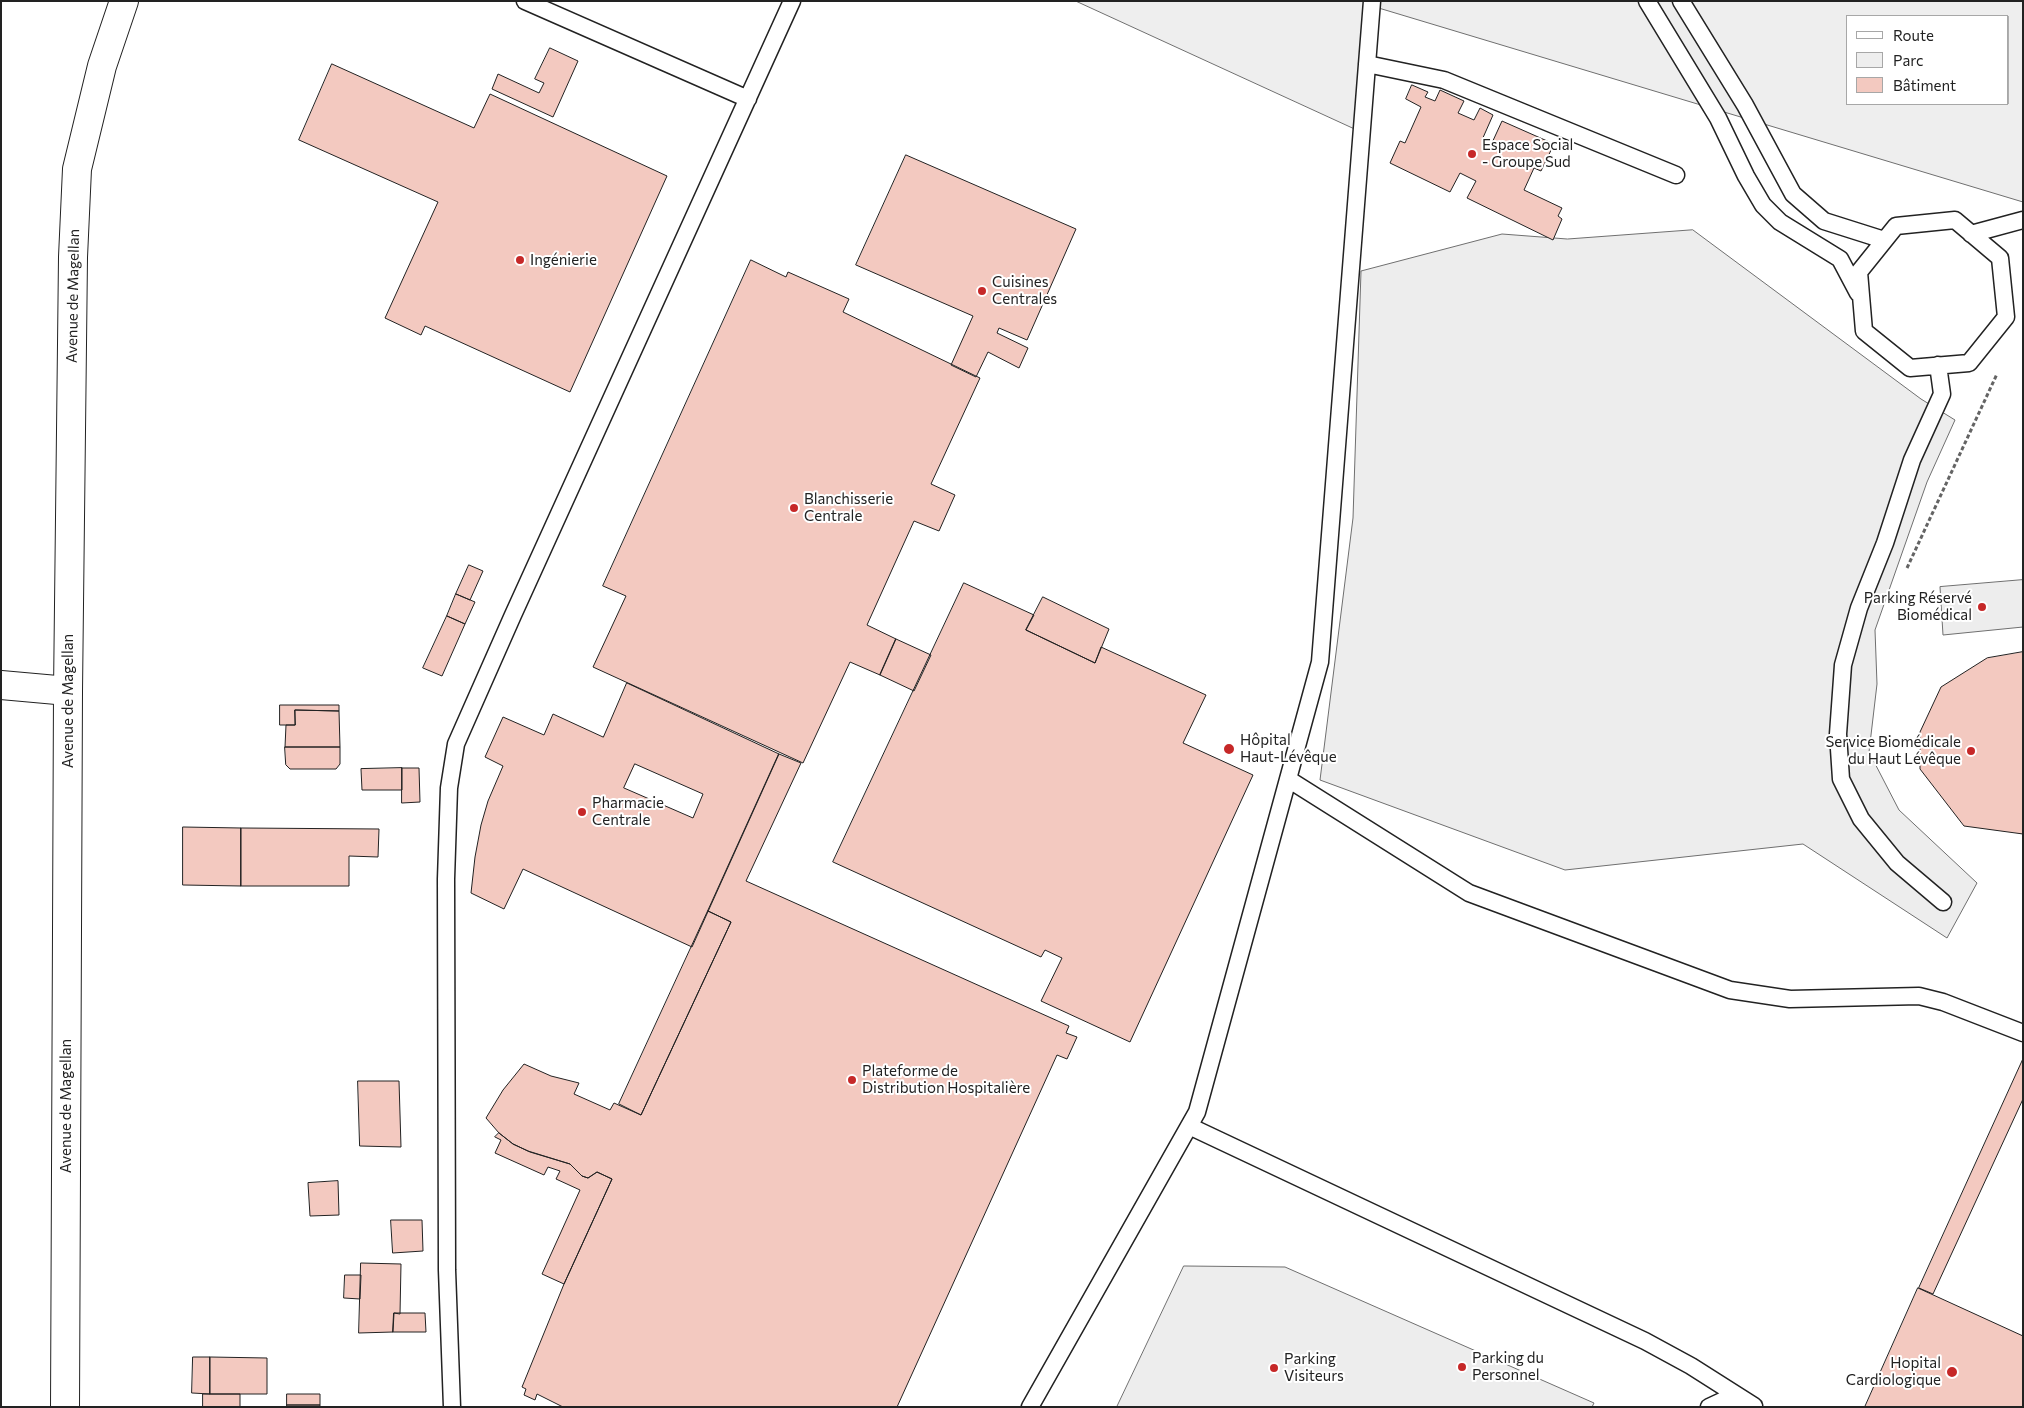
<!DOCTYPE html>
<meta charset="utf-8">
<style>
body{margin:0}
#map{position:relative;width:2024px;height:1408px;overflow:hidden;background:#fff;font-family:Commissioner,sans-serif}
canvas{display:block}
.frame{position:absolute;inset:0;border:2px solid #222;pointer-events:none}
.legend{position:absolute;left:1846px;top:15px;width:162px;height:90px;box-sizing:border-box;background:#fff;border:1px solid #a7a7a7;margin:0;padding:6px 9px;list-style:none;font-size:15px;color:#222}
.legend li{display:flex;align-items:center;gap:10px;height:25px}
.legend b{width:25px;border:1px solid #a7a7a7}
</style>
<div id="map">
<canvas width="2024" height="1408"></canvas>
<div class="frame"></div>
<ul class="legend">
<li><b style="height:6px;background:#fff"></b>Route</li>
<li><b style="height:14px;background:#eee"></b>Parc</li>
<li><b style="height:14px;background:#f3c9c0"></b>Bâtiment</li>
</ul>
</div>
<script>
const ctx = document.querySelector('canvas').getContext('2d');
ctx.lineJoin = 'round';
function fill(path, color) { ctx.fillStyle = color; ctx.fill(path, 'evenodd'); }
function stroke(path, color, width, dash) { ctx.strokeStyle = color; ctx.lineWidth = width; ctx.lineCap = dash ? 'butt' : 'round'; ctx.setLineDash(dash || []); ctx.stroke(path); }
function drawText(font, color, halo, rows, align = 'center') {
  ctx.font = font + ' Commissioner,sans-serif'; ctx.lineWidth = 4; ctx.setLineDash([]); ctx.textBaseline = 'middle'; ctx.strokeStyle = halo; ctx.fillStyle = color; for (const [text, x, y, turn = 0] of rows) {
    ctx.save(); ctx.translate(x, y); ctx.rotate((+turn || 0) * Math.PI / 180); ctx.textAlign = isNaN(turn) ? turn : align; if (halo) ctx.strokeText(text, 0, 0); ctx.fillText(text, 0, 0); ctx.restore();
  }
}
const green = new Path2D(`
 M1076,1H2023V202L1372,6L1362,132ZM1848,16H2008V104H1848Z`);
fill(green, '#eee');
stroke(green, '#6f6f6f', 1);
const parking = new Path2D(`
 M1693,230L1921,399L1955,420L1927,482L1875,630L1877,684L1869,752L1899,810L1977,883L1947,938L1803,844L1565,870L1320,780L1353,518L1361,271L1502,234L1567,239Z
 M2023,580V627L1943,635L1940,587Z
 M1184,1266L1285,1267L1594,1403L1592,1407H1117Z`);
fill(parking, '#ededed');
stroke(parking, '#6f6f6f', 1);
const building = new Path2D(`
 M550,48L578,61L553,117L492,89L498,74L539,93L544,83L535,79Z
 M332,64L474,128L490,94L667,176L570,392L425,326L421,335L385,318L438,202L299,140Z
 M1412,85L1428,92L1425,97L1435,101L1440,90L1464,101L1458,113L1474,120L1480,108L1493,115L1482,140L1491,145L1502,121L1554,144L1541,171L1534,168L1524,190L1562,208L1558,216L1562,219L1553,240L1467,198L1476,181L1460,173L1450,192L1390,163L1400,141L1405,143L1421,107L1406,99Z
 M906,155L1076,229L1027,340L999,328L997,333L1028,348L1019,368L988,352L976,377L951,365L973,316L856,265Z
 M751,260L786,277L788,272L849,299L843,312L980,378L931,484L955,495L939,531L914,521L867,625L896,639L880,675L850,662L803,763L593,667L626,596L603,586Z
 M469,565L483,571L470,600L456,594Z
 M964,583L1034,615L1026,630L1095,663L1101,647L1206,695L1183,743L1253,775L1130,1042L1041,1001L1062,958L1045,950L1041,957L833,862Z
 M456,594L475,602L465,624L447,616Z
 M1043,597L1109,629L1095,663L1026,630Z
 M447,616L465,624L442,676L423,668Z
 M896,639L931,655L914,691L880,675Z
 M2023,652V834L1964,826L1920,769V732L1941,687L1987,658Z
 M627,683L779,754L692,947L523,869L504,909L471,893L475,857L481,825L488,801L503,766L485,757L503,717L544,735L553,714L603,737ZM635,764L703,794L693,818L624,788Z
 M280,705H339V711L295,710V725H280Z
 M295,710L339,711L340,747H285L286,725H295Z
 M285,747H340V764L336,769H290L286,765Z
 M779,754L801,763L746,881L1069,1026L1066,1033L1077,1037L1067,1059L1057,1055L897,1407H563L537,1394L535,1400L524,1395L526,1389L522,1387L564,1284L612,1179L597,1172L588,1178L582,1176L570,1164L530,1152L513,1144L499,1133L486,1118L503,1090L524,1064L551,1076L579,1083L574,1094L610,1110L614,1103L641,1115L731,922L708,911Z
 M402,768H419L420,802L402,803Z
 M402,768V790H362L361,769Z
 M183,827L241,828V886L183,885Z
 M241,828L379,829L378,857L349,856V886H241Z
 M708,911L731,922L641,1115L619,1104Z
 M2023,1059V1099L1933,1294L1919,1288Z
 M358,1081H399L401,1147L360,1146Z
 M499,1133L513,1144L528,1151L570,1164L582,1176L588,1178L597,1172L612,1179L564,1284L542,1274L580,1190L556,1179L560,1171L548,1167L544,1175L495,1153L501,1140L495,1137Z
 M338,1181L339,1215L310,1216L308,1183Z
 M391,1220H422L423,1251L393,1253Z
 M361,1263L401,1264L400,1314L394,1313L393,1332L359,1333Z
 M345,1275H361L360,1299L344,1298Z
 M1918,1288L2023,1336V1407H1865Z
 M394,1313H425L426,1332H393Z
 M193,1357H210V1394L192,1393Z
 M210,1357L267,1358V1394H210Z
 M203,1394H240V1407H203Z
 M287,1394H320V1405H287Z
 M287,1405H320V1407H287Z`);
fill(building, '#f3c9c0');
stroke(building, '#222', 1);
const service = new Path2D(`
 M525,1L748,99
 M1647,1L1718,118L1746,176L1763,205L1780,222L1840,259L1858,293
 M1681,1L1745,105L1793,194L1824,221L1884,240
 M1367,64L1444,80L1676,175
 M1955,220L2000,258L2006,317L1969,363L1910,368L1864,331L1859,272L1896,226Z
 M1971,234L2023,220
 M1938,365L1942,394L1912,460L1885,543L1859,608L1843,665L1838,734L1841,779L1861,819L1897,863L1943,902
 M1288,779L1469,893L1730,990L1790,999L1919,996L1943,1002L2023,1033
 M1189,1126L1645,1341L1691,1366L1754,1406
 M452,1407L447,1270L446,879L449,788L456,744L513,615L792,1
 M1030,1407L1197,1112L1320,662L1372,1
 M1709,1407L1724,1400L1744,1404`);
const minor = new Path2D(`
 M1,685L68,691`);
const tertiary = new Path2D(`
 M65,1407L68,691L73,257L77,169L102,66L124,1`);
stroke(service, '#222', 19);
stroke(minor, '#222', 30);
stroke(tertiary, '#222', 30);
stroke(new Path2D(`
 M1907,568L1997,374`), '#646464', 3, [4, 2.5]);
stroke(service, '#fff', 16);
stroke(minor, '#fff', 28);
stroke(tertiary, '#fff', 28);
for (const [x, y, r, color] of [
 [1472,154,5,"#c62828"],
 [520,260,5,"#c62828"],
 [982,291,5,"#c62828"],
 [794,508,5,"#c62828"],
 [1982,607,5,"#c62828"],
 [1229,749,6,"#c62828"],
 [1971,751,5,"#c62828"],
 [582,812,5,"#c62828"],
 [852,1080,5,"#c62828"],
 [1462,1367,5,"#c62828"],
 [1274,1368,5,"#c62828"],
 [1952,1372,6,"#c62828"]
]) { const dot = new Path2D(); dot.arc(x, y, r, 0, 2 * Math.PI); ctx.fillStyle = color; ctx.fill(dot); stroke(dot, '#fff', 2); }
drawText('15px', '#222', '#fff', [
 ["Espace Social",1482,145],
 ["- Groupe Sud",1482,162],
 ["Ingénierie",530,260],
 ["Cuisines",992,282],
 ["Centrales",992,299],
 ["Blanchisserie",804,499],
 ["Centrale",804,516],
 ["Parking Réservé",1972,598,"right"],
 ["Biomédical",1972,615,"right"],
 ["Hôpital",1240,740],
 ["Haut-Lévêque",1240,757],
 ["Service Biomédicale",1961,742,"right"],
 ["du Haut Lévêque",1961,759,"right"],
 ["Pharmacie",592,803],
 ["Centrale",592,820],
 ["Plateforme de",862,1071],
 ["Distribution Hospitalière",862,1088],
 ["Parking du",1472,1358],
 ["Personnel",1472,1375],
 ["Parking",1284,1359],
 ["Visiteurs",1284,1376],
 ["Hopital",1941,1363,"right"],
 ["Cardiologique",1941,1380,"right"]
], 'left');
drawText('15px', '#222', '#fff', [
 ["Avenue de Magellan",73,296,-89],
 ["Avenue de Magellan",68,701,-90],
 ["Avenue de Magellan",66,1106,-90]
]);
</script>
